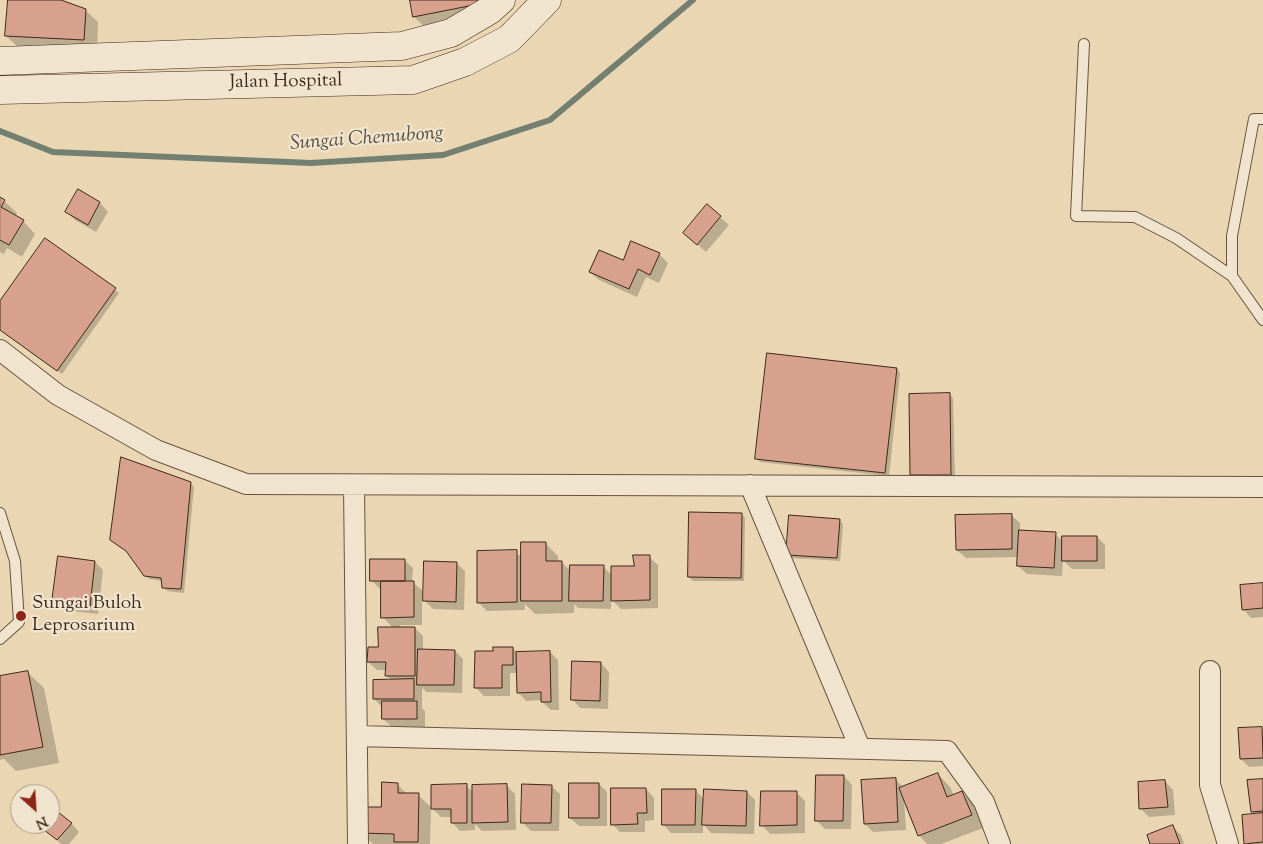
<!DOCTYPE html>
<style>
body{margin:0}
#map{position:relative;width:1263px;height:844px;overflow:hidden;background:#ead6b3;font-family:"Sorts Mill Goudy",serif}
canvas{display:block}
.north{position:absolute;left:10px;top:784px;width:50px;height:50px;box-sizing:border-box;background:#f1e4ce;border:1px solid #a89986;border-radius:50%;rotate:154deg;font-size:14px;font-weight:700;line-height:20px;text-align:center;color:#3b2919}
.north::after{content:'';display:block;margin:auto;width:18px;height:22px;background:#8f2418;clip-path:polygon(50% 0,100% 100%,50% 72%,0 100%)}
</style>
<div id="map">
<canvas width="1263" height="844"></canvas>
<div class="north">N</div>
</div>
<script>
const ctx = document.querySelector('canvas').getContext('2d');
ctx.lineJoin = 'round';
function fill(path, color) { ctx.fillStyle = color; ctx.fill(path, 'evenodd'); }
function stroke(path, color, width, dash) { ctx.strokeStyle = color; ctx.lineWidth = width; ctx.lineCap = dash ? 'butt' : 'round'; ctx.setLineDash(dash || []); ctx.stroke(path); }
function drawText(font, color, halo, rows, align = 'center') {
  ctx.font = font + ' "Sorts Mill Goudy",serif'; ctx.lineWidth = 4.5; ctx.setLineDash([]); ctx.textBaseline = 'middle'; ctx.strokeStyle = halo; ctx.fillStyle = color; for (const [text, x, y, turn = 0] of rows) {
    ctx.save(); ctx.translate(x, y); ctx.rotate((+turn || 0) * Math.PI / 180); ctx.textAlign = isNaN(turn) ? turn : align; if (halo) ctx.strokeText(text, 0, 0); ctx.fillText(text, 0, 0); ctx.restore();
  }
}
fill(new Path2D(`
 M9,0H57L85,10L98,22L97,52L19,48L6,36Z
 M411,0H493L427,29L414,17Z
 M78,191L100,203L108,212L96,232L75,220L67,212Z
 M0,199L4,201L17,213L15,217L23,221L35,234L22,257L7,248L4,254L0,252Z
 M707,206L729,225L706,252L691,239Z
 M45,240L119,293L62,374L0,330V303Z
 M659,254L668,263L659,283L646,277L637,297L599,280L590,272L623,262Z
 M897,369L900,373L889,476L760,462L756,458Z
 M949,394L953,398L955,478L915,479L912,475Z
 M190,483L194,487L184,593L167,591L163,587V581L149,579L145,575Z
 M742,514L745,518L744,581H693L689,577Z
 M1011,515L1020,523V532L1055,534L1063,542L1097,537L1105,545V569H1072L1063,560L1062,576L1027,574L1018,566L1019,557L966,558L957,550Z
 M839,520L843,524L840,561L792,558L788,554Z
 M546,544L558,556V562H561L571,571L603,566L612,576L635,567L649,557L658,565V608L621,609L611,599V609L578,608L574,604V613L535,614L525,604V610L487,611L478,602L516,552L522,558Z
 M404,560L413,568L412,582L422,590V625H400V628H415L423,636V650L455,651L463,659L462,693L427,692L422,688V708L425,711V727H392L383,719L382,707L374,699L392,681L387,676V670H377L368,662L393,628L383,617L382,589H380L372,581Z
 M95,562L103,570L98,614L61,610L53,602Z
 M456,563L465,571L464,610L433,609L424,600Z
 M1263,584V617L1251,618L1243,609Z
 M513,648L517,653L550,652L558,660L559,710H551L542,702V700L526,701L518,692L517,673H510V696H484L476,688L494,652Z
 M601,663L609,672L608,709L580,708L572,699Z
 M27,672L44,688L59,763L16,771L4,759L0,760V678Z
 M1261,728L1263,730V766L1249,767L1241,759Z
 M938,774L950,787L954,796L962,793L975,805L983,828L941,844H927L919,835L904,799L906,830L873,832L865,824L895,779L904,788Z
 M844,776L852,785L851,829H825L816,820Z
 M1263,780V844H1247L1246,843L1255,815L1252,812Z
 M1165,781L1173,790L1175,815L1149,817L1141,809Z
 M397,784L408,795H418L431,807L430,844H373L362,833L382,808Z
 M599,784L607,792V826H579L570,818Z
 M466,786L473,792L507,786L515,794L516,830L482,831L475,824V830L460,831L452,822V817H441L432,808Z
 M551,786L560,794L559,831H531L522,822Z
 M646,789L654,798V820L645,821V832H620L612,824Z
 M695,790L704,799L747,792L755,800L754,834L711,833L703,824V833H671L663,824Z
 M796,792L805,801V833L770,834L762,825Z
 M50,814L71,823L79,832L69,844H61L40,825L42,824H50Z
 M1172,826L1181,835L1184,844H1152Z`), '#0003');
stroke(new Path2D(`
 M0,131L53,152L311,163L443,155L550,120L693,0`), '#737f70', 6);
const building = new Path2D(`
 M8,0H61L86,9L84,40L5,36Z
 M410,0H484V3L413,17Z
 M78,189L100,202L88,225L65,212Z
 M0,197L5,200L1,207L24,220L9,245L0,240Z
 M707,204L721,216L697,245L683,233Z
 M45,238L116,288L57,371L0,330V301Z
 M631,241L660,253L650,275L638,269L629,289L589,272L599,250L623,260Z
 M767,353L897,368L885,473L755,459Z
 M950,393L951,475H910L909,394Z
 M121,457L191,482L181,589L162,588L161,578L144,576L126,551L110,540Z
 M689,512L742,513L741,578L688,577Z
 M1012,514V549L956,550L955,515Z
 M789,515L840,519L837,558L786,555Z
 M1019,530L1056,532L1054,568L1017,566Z
 M1062,536H1097V561H1062Z
 M521,542H546V561H562V601H521Z
 M517,550V602L477,603V551Z
 M633,555H650V600L611,601V566H634Z
 M58,556L95,561L90,607L52,602Z
 M370,559H405V581H370Z
 M424,561L457,562L456,602L423,601Z
 M570,565H604L603,601H569Z
 M381,581H414V617L381,618Z
 M1263,583V608L1242,610L1240,585Z
 M378,627H415V676H385L386,662H367L368,647H378Z
 M493,647H513V665H502V688H474L475,651H493Z
 M418,649L455,650L454,685H417Z
 M550,651L551,702H541V692L517,693L516,652Z
 M572,661L601,662L600,701L571,700Z
 M28,671L43,747L0,755V676Z
 M414,679V699H373V680Z
 M382,701H417V719H382Z
 M1262,727L1263,758L1240,759L1238,728Z
 M938,773L947,797L962,791L972,815L918,836L899,788Z
 M816,775H844L843,821H815Z
 M896,778L898,822L864,824L861,780Z
 M1263,779V811L1251,812L1247,780Z
 M1165,780L1168,807L1139,809L1138,782Z
 M382,782L398,783V793H419L418,842H394V834L360,833L361,807H381Z
 M569,783H599V818H569Z
 M467,784V823H451V809H431V785Z
 M507,784L508,822L472,823V785Z
 M522,784L552,785L551,823H521Z
 M611,788H646L647,813H637L638,824L611,825Z
 M662,789H696L695,825H662Z
 M704,789L747,791L746,826L702,825Z
 M761,791H797V825L760,826Z
 M53,808L72,823L57,840L39,826L40,824H50V812Z
 M1263,813V842L1244,844L1242,815Z
 M1173,825L1180,844H1150L1147,835Z`);
fill(building, '#d7a18d');
stroke(building, '#3b2919', 1);
const service = new Path2D(`
 M1084,44L1076,216L1135,217L1176,238L1232,276
 M1263,119H1254L1232,236V276L1263,320
 M0,513L15,561L19,622L0,639`);
const minor = new Path2D(`
 M0,350L58,395L156,450L246,484L1263,487
 M354,485L358,844
 M750,485L860,748
 M1210,671V785L1228,844
 M357,736L947,751L984,802L1000,844`);
const secondary = new Path2D(`
 M0,61L402,46L451,33L490,10L501,0
 M0,90L413,80L465,62L509,39L547,0`);
stroke(service, '#675440', 12);
stroke(minor, '#675440', 22);
stroke(secondary, '#3b2919', 29);
stroke(service, '#f1e4ce', 10);
stroke(minor, '#f1e4ce', 20);
stroke(secondary, '#f1e4ce', 28);
for (const [x, y, r, color] of [
 [21,616,6,"#8f2418"]
]) { const dot = new Path2D(); dot.arc(x, y, r, 0, 2 * Math.PI); ctx.fillStyle = color; ctx.fill(dot); stroke(dot, '#f1e4ce', 2); }
drawText('19px', '#3b2919', '#f1e4ce', [
 ["Jalan Hospital",286,83,-1]
]);
drawText('19px', '#3b2919', '#f1e4ce', [
 ["Sungai Buloh",32,605],
 ["Leprosarium",32,627]
], 'left');
drawText('italic 20px', '#524d3d', '#f1e4ce', [
 ["Sungai Chemubong",367,140,-4]
]);
</script>
